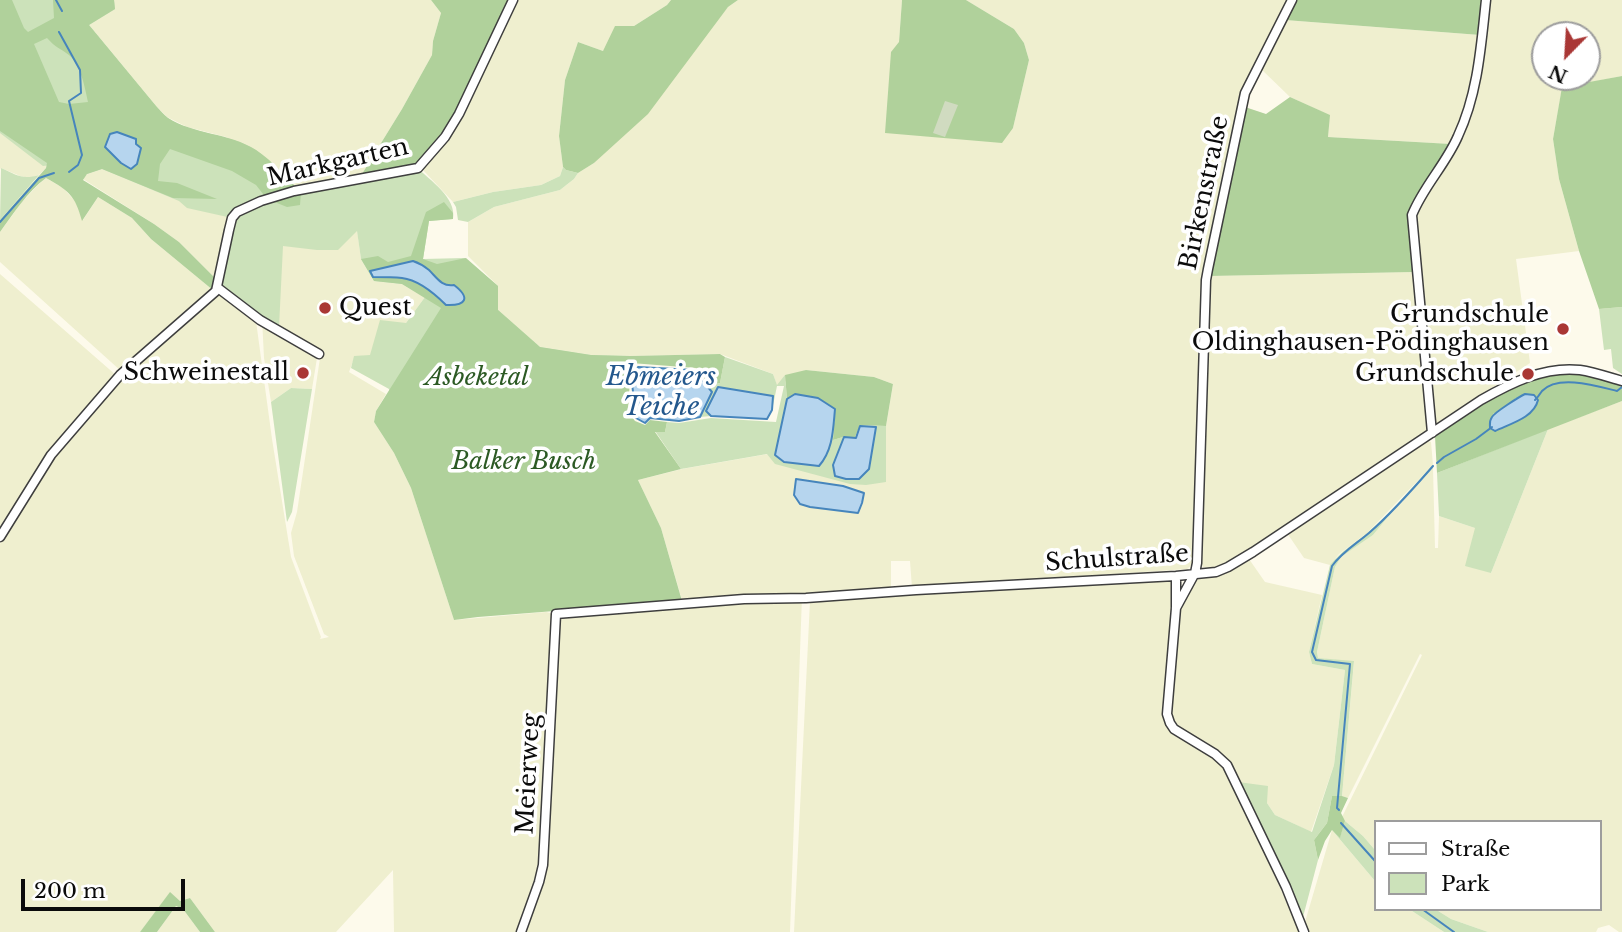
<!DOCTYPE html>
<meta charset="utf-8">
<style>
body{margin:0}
#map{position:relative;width:1622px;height:932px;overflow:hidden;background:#fdfaeb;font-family:"Libre Baskerville",serif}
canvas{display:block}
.legend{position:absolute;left:1374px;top:820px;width:228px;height:91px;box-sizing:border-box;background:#fff;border:2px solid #9d9d9d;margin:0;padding:9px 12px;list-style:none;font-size:21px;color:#0b0b0b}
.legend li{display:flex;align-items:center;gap:14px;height:35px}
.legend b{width:35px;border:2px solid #9d9d9d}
.north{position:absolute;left:1531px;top:21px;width:70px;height:70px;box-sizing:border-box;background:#fff;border:2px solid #9d9d9d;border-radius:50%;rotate:204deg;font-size:19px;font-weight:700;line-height:28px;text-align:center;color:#0b0b0b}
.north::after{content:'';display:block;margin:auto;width:24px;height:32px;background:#a93735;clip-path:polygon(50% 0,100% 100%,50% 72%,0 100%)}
.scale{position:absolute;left:21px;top:879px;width:164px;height:32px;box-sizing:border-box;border:4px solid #0b0b0b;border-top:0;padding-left:9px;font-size:21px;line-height:24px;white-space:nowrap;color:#0b0b0b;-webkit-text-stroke:5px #fff;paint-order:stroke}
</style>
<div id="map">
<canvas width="1622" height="932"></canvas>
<ul class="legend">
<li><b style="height:9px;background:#fff"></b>Straße</li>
<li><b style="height:19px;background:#cce2ba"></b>Park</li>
</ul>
<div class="north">N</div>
<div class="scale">200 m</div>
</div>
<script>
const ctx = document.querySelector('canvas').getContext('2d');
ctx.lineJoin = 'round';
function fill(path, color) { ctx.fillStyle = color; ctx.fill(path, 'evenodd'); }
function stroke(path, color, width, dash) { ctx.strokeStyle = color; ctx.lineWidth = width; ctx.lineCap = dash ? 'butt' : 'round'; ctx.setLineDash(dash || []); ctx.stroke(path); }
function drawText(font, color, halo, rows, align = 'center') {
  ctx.font = font + ' "Libre Baskerville",serif'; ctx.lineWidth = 7; ctx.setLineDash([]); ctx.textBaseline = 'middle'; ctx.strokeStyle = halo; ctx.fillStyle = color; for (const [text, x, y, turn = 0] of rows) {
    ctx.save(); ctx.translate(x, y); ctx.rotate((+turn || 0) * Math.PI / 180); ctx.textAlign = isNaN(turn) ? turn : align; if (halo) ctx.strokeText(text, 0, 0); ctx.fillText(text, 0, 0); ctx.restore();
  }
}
fill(new Path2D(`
 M114,0H431L441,13L433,41L432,55L402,109L362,174L297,187L272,164L226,137L187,127L167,117L156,106L89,25L114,9Z
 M515,0H671L667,5L634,26L603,51L578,42L565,80L559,136L563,167L560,176L541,185L493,192L453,202L422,169Z
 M738,0H902L899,42L1013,128L1029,60L1024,43L1014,29L966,0H1287L1241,92L1203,277L1193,564L1187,569L912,588L910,561H891V589L802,596L790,932H394L393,870L336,932H215L190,898L180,901L170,893L140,932H0V544L52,457L123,376L218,291L256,321L272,439L291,557L321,637L320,639L329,637L324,634L294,556L291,533L297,512L320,358H317L312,389L291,388L271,402L264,358L262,318L283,245L357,230L361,259L374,281L402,284L425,297L406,323L370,356H355L349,372L386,394L376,411L374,422L394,453L411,488L454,620L546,612L559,615L684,607L661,528L638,480L682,469L768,454L885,482L886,426L893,384L874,377L806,370L777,386L773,374L720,354L630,356L591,355L540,347L497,310L498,286L468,256V222L494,207L560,190L574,179L578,173L594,163L728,7Z
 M1488,0H1622V76L1562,88L1553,139L1559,179L1579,251L1516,259L1530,363L1434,426L1413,220L1419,203L1467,115ZM1545,35H1587V77H1545Z
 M1285,20L1480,35L1474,68L1463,114L1451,144L1328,137L1329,115L1290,97L1260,68Z
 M0,131L47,163L46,168L39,175L29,178L20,176L1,168L0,170Z
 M102,169L173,198L233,205L217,280L179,242L154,224L83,179L87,174Z
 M46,178L63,188L76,202L83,220L98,197L132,218L151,239L214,291L121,371L0,262V232L22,202L38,185Z
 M1414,272L1428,431L1227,564L1211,568L1203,567L1200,561L1209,276Z
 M0,274L117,376L48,454L0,534Z
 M1622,401V932H1619L1609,925L1598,928L1596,932H1488L1451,919L1435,909H1599V822H1375V850L1363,836L1345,821L1342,817L1422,655L1420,654L1348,798L1342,796L1354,662L1318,658L1317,652L1335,567L1341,557L1373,535L1387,518L1433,468L1435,548H1438L1439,516L1475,528L1491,573L1548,429Z
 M1427,441L1431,442L1433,465L1367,533L1339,554L1330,565L1304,558L1287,533Z
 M1249,559L1265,582L1322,595L1309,652L1312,664L1345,670L1334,765L1311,832L1275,815L1267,803L1238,782L1227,758L1176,727L1170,717L1179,612L1193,583L1199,577L1226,572Z
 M1170,579L1173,586L1164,715V721L1171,732L1224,764L1255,829L1299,932H794L810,601Z
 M1332,830L1375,881V909H1409L1444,932H1307L1305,922Z
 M176,906L183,909L200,932H157Z`), '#efefcf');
fill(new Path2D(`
 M0,0H114L115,9L89,25L156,106C160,110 164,115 168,118C193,135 229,133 256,150C268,158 284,179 294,190L362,174L416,167C430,180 457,198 453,219L429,221L423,259L465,258L498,286V310L540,347L591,355L630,356L390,394L389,389L351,368L354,356L370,355L380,320L406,323L425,297L402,284L374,281L361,259L357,231L338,250H317L283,246L279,327L262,318L218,285L232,218L187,208L179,201L102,169L87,174L68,163L43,166L0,133Z
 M563,167L566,170L578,173L574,179L560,190L494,207L468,222L458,220L456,207L453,202L493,192L541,185L560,176Z
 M1,168C17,175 22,180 39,175L0,220Z
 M1622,307V374L1613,368L1611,349L1604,350L1599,309Z
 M725,357L773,374L777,385L785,375L787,399L835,409L833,440L843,437H855L859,425L886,426V482L866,485L850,484L775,464L767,454L681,469L655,431L665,432L667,422L679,423L711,418L776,422L784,386H777L772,410L767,419L711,416L700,417L712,392L709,385L720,383Z
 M291,388L312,389L292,512L287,522L271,402Z
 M1548,429L1491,573L1465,566L1475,528L1439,516L1437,473Z
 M1433,465V468L1387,518L1373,535L1341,557L1335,567L1317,652L1318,658L1354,661L1342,796H1332L1327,823L1314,840L1318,860L1303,917L1238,782L1268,786L1267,803L1275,815L1312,832L1334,765L1345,670L1312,664L1309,652L1330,565C1341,551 1354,544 1367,533C1391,513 1411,488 1433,465Z
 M1345,821L1363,836L1375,850V881L1332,830L1340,837Z
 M1409,909H1435L1451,919L1488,932H1444Z`), '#cce2ba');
fill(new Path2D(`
 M0,0H12L24,28L28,32L54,18L53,0H114L115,9L89,25L156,106C160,110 164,115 168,118C192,134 230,133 256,150C273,161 287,178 301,192L300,205L287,207L267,199L256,185L232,171L170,149L160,164L158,181L177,183L217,199L173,198L102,169L87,174L83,180L154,224L179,242L217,280L214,291L151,239L132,218L98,197L82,221C75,195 69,191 46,178C27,192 14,213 0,232V220L46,168L47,163L0,131ZM47,38C56,48 60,48 69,55C81,65 85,88 88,102L69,104L59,102L34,44Z
 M431,0H515L461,118L416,167L362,174L402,109L432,55L433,41L441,13Z
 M671,0H738L728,7L648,114L594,163L578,173L566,170L563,167L559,136L565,80L578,42L603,51L615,26H634L667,5Z
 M902,0H966L1014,29L1024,43L1029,60L1013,128L1002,143L885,133L891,52L899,42Z
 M1295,0H1484L1480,35L1285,20Z
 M1622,76V307L1599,309L1579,251L1559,179L1553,139L1562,87Z
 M1290,97L1330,115L1328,137L1451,144L1410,212L1414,272L1210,276L1245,107L1266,114Z
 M444,202L453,213V219L429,221L423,259L437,264L466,258L498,286V310L540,347L591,355L630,356L720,354L725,357L720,383L709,385L696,368L631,363L628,412L635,421L645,425L650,420L667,422L665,432H655L681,469L638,480L661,528L682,601L478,617L454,620L411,488L394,453L374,422L376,411L441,308L402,284L374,281L361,259L378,256L388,262L411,256L426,212ZM413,261C419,263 424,266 429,270C438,277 442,287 454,285L462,292L465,298L446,305C435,294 419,280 402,278C393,277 383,278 373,277Z
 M806,370L874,377L893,384L886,426L860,425L855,437H843L833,440L835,409L818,398L795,394L787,399L785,375Z
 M1566,373L1594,376L1622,384V401L1437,473L1435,436C1467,413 1500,386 1539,378C1548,376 1557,375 1566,373ZM1516,398L1538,400C1534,418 1510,424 1495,431L1493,414L1506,407Z
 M1332,796H1342L1348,798L1341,813L1345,821L1340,838L1332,830L1325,841L1318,860L1314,840L1327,823Z
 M170,892L180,901L190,898L215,932H200L183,909L176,906L157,932H140Z`), '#b0d19b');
fill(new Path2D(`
 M945,101L958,105L945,137L933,133Z`), '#d0dbc0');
const water = new Path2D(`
 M117,132L136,139V144L141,148L137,164L131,169L121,163L105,147L110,134Z
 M413,261C419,263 424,266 429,270C437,278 442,287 454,285C471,298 466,306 446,305C435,294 419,280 402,278C393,277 383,277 373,277L370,271Z
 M638,367L694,370L712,392L700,417L679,421L650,418L645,423L636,418L632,383Z
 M718,387L773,396L772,410L767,419L711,416L706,411Z
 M795,394L818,398L835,409C833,430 833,450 819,466L784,462L775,455L787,399Z
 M1525,394L1534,395L1538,400C1534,418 1509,424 1495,431L1490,428C1490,424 1489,421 1492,417C1495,412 1519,397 1525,394Z
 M860,426L876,427L869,469L859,479H846L835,476L833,465L844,437L856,438Z
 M796,479L843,486L864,493L862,503L858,513L810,507L800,504L794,495Z`);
fill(water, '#b6d5ee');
stroke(water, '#4685bc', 2);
stroke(new Path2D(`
 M56,0L62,11
 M59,32L80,70L81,93L69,101L82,155L78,165L69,172
 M0,222L39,178L54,173
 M1535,400C1538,397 1540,394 1542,391C1558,374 1597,386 1617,391L1622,387
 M1437,463L1444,457L1476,439L1492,427
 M1339,810L1337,808L1350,664L1316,660L1312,652L1332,566C1342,552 1356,544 1369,533C1392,513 1413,489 1433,466
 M1341,823L1375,861
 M1422,909L1454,932`), '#4685bc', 2);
const minor = new Path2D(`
 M218,288L260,320L319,354
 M1432,433L1412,215C1423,187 1446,164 1458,136C1478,93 1481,46 1486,0
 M0,537L51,455L120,375L216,291L229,230L232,218L237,212L261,201L294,191L418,168L445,137L459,114L513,0
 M1176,576V608L1167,714L1170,723L1174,729L1215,754L1227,765L1286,887L1304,932
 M1176,608L1195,573L1197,563L1206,280L1208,269L1245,93L1292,0
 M521,932L539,882L543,865L556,614L744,599L806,598L916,590L1176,576L1216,572L1228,567L1253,552L1481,400C1511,383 1544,366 1580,370C1594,372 1608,377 1622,381`);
stroke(minor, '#3e3e3e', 11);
stroke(minor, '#fff', 8);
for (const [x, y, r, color] of [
 [325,308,7,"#a93735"],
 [1563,329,7,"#a93735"],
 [303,373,7,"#a93735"],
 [1528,374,7,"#a93735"]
]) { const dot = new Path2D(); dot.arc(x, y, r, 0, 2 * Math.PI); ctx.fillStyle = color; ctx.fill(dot); stroke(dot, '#fff', 2.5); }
drawText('24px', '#0b0b0b', '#fff', [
 ["Markgarten",338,163,-13],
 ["Birkenstraße",1205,193,-78],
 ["Schulstraße",1117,559,-4],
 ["Meierweg",529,774,-87]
]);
drawText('24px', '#0b0b0b', '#fff', [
 ["Quest",339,308,"left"],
 ["Grundschule",1549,315],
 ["Oldinghausen-Pödinghausen",1549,343],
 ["Schweinestall",289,373],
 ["Grundschule",1514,374]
], 'right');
drawText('italic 24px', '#2c5a24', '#fff', [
 ["Asbeketal",477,378],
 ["Balker Busch",524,462]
]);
drawText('italic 26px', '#24588d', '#fff', [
 ["Ebmeiers",661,378],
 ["Teiche",661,408]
]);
</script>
